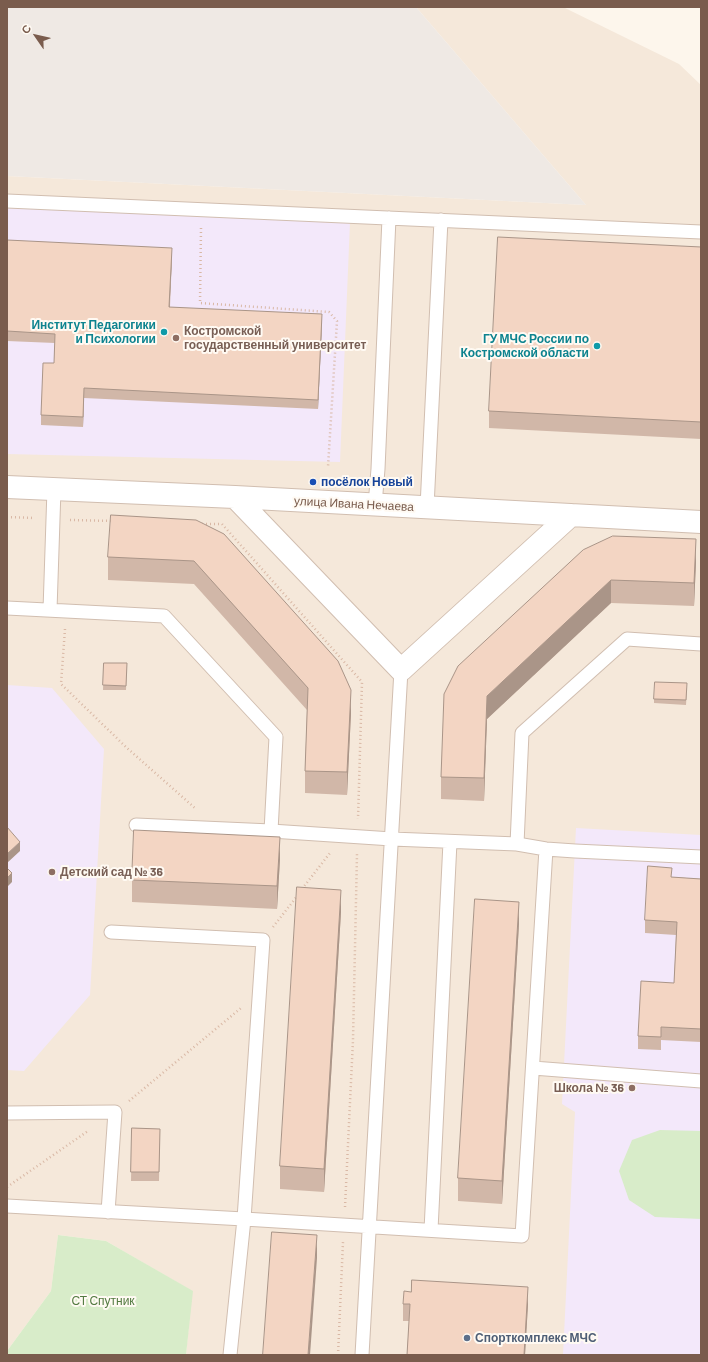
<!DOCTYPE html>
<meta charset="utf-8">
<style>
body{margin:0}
#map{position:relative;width:708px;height:1362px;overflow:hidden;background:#fdf6ec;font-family:Barlow,sans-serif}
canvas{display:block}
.frame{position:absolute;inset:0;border:8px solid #7a5c4d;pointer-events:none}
.north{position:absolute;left:16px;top:16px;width:40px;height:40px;-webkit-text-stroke:3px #fffaf3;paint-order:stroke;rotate:304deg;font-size:11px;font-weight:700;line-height:16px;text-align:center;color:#7a5c4d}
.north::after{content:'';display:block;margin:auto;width:14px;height:18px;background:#7a5c4d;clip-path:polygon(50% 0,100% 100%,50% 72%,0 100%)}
</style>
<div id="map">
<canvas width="708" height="1362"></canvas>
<div class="frame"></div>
<div class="north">С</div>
</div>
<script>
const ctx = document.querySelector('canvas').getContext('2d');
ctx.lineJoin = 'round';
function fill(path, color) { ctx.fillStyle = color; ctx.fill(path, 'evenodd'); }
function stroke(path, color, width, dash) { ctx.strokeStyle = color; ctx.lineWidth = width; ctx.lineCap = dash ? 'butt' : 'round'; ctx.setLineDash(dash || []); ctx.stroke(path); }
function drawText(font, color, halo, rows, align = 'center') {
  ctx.font = font + ' Barlow,sans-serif'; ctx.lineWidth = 4; ctx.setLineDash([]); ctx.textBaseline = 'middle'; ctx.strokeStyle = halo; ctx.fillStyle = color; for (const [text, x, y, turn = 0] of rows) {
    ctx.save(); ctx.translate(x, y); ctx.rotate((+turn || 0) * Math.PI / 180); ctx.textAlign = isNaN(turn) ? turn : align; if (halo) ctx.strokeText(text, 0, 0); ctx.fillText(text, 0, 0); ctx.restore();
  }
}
fill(new Path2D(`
 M416,7H563L679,64L701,85V1355H186L192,1291L106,1241L58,1235L51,1291L7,1351V176L586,205Z`), '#f5e8da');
fill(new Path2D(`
 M7,7H416L586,205L7,176Z`), '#efe9e4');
fill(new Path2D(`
 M7,207L350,222L340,462L7,454Z
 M7,685L52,688L104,749L90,995L24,1071L7,1070Z
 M576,828L701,835V1355H563L575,1112L562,1104Z`), '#f3e8fa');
fill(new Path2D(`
 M660,1130L701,1131V1219L655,1217L629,1200L619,1171L632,1140Z
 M58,1235L106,1241L193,1291L186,1355H7V1351L51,1291Z`), '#d8ecc9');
const service = new Path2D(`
 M7,201L701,232
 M375,505L378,469L389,218
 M427,507L441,220
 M7,608L164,616L276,737L271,831
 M50,610L54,489
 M136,825L271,831L392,839L517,844L546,849L575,851L701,857
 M517,844L522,733L627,639L701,644
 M111,932L263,940L244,1219L230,1355
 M533,1068L701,1081
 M7,1113L115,1112L108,1212
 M7,1206L244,1219L522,1236L546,849
 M431,1230L450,842
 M362,1355L401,670`);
const minor = new Path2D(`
 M7,487L235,497L701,522
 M235,497L401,670L571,515`);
stroke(service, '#d1beb0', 15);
stroke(minor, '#d1beb0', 24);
stroke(new Path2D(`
 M201,228L200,303L329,312L337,321L328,467
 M7,517L35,518
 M70,520L113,521
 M202,524H222L362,682L358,819
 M65,629L61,684L127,748L196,809
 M302,889L330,853
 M273,927L298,895
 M129,1101L241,1008
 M7,1187L88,1131
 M345,1207L353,1040L357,854
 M338,1355L343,1242`), '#d9b8a5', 2.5, [1, 3]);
stroke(service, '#fff', 13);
stroke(minor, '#fff', 22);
fill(new Path2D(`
 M7,240L172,257L170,307L322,323L318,409L84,398L83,427L41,425V415L54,363L55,343L7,341Z
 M701,247V439L489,428V411Z
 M196,520L351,713L347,795L305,793V771L307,710L194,584L108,580V557Z
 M583,550L696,562L694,606L611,603L487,719L484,801L441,799V777Z
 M104,663H127L126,690H103Z
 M687,688L686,705L654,703V699Z
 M280,859L277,909L132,902V880Z
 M672,877L701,879V1042L661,1040V1050L638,1049V1036L674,983L676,935L645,933V920Z
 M341,912L324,1192L280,1189V1166Z
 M519,924L502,1204L458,1201V1178Z
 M132,1128L160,1129L159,1181H131Z
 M403,1304H528L525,1355H407L409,1321H403Z`), '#d1b7a8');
fill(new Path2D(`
 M172,248V257L169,316V307Z
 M322,314V323L318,409V400Z
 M84,388V398L83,427V417Z
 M696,539V562L694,606V583Z
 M611,580V603L487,719L484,801V778L487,696Z
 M351,690V713L347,795V772Z
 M280,837V859L277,909V886Z
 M20,842V851L7,863V854Z
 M12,873V882L7,887V878Z
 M341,890V912L324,1192V1169Z
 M519,902V924L502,1204V1181Z
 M317,1235V1258L310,1355H308Z
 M528,1287V1304L525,1355H524Z`), '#aa9588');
const building = new Path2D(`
 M498,237L701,247V422L489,411Z
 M7,240L172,248L169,307L322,314L318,400L84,388L83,417L41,415L43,363H54L55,334L7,331Z
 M111,515L196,520L224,534L338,661L351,690L347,772L305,771L308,688L194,561L108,557Z
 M613,536L696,539L694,583L611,580L487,696L484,778L441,777L444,694L458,666L583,550Z
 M104,663H127L126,686L103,685Z
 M655,682L687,683L686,700L654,699Z
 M7,827L20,842L7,854Z
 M134,830L280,837L277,886L132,880Z
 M648,866L672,868L671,877L701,879V1029L661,1027V1037L638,1036L641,981L674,983L677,922L645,920Z
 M7,868L12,873L7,878Z
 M297,887L341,890L324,1169L280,1166Z
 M475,899L519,902L502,1181L458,1178Z
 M132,1128L160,1129L159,1172H131Z
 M272,1232L317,1235L308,1355H263Z
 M412,1280L528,1287L524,1355H407L410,1304H403L404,1291L411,1292Z`);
fill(building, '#f3d5c3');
stroke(building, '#aa9588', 1);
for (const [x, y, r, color] of [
 [164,332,4,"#0f9aa8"],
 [176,338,4,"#8d6e63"],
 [597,346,4,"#0f9aa8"],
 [313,482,4,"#1a4fb4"],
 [52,872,4,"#8d6e63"],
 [632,1088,4,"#8d6e63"],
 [467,1338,4,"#5c6f8a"]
]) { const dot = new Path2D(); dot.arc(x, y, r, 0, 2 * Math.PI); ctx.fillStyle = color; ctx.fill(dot); stroke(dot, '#fffaf3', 1.5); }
drawText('bold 12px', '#0d838f', '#fffaf3', [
 ["Институт Педагогики",156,325],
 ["и Психологии",156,339],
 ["ГУ МЧС России по",589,339],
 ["Костромской области",589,353]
], 'right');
drawText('bold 12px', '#785e54', '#fffaf3', [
 ["Костромской",184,331],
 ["государственный университет",184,345],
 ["Детский сад № 36",60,872],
 ["Школа № 36",624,1088,"right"]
], 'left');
drawText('bold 12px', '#164399', '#fffaf3', [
 ["посёлок Новый",321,482]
], 'left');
drawText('12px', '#7a5c4d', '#fffaf3', [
 ["улица Ивана Нечаева",354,504,3]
]);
drawText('12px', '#537a41', '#fffaf3', [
 ["СТ Спутник",103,1301]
]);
drawText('bold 12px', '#4e5e75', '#fffaf3', [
 ["Спорткомплекс МЧС",475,1338]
], 'left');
</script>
